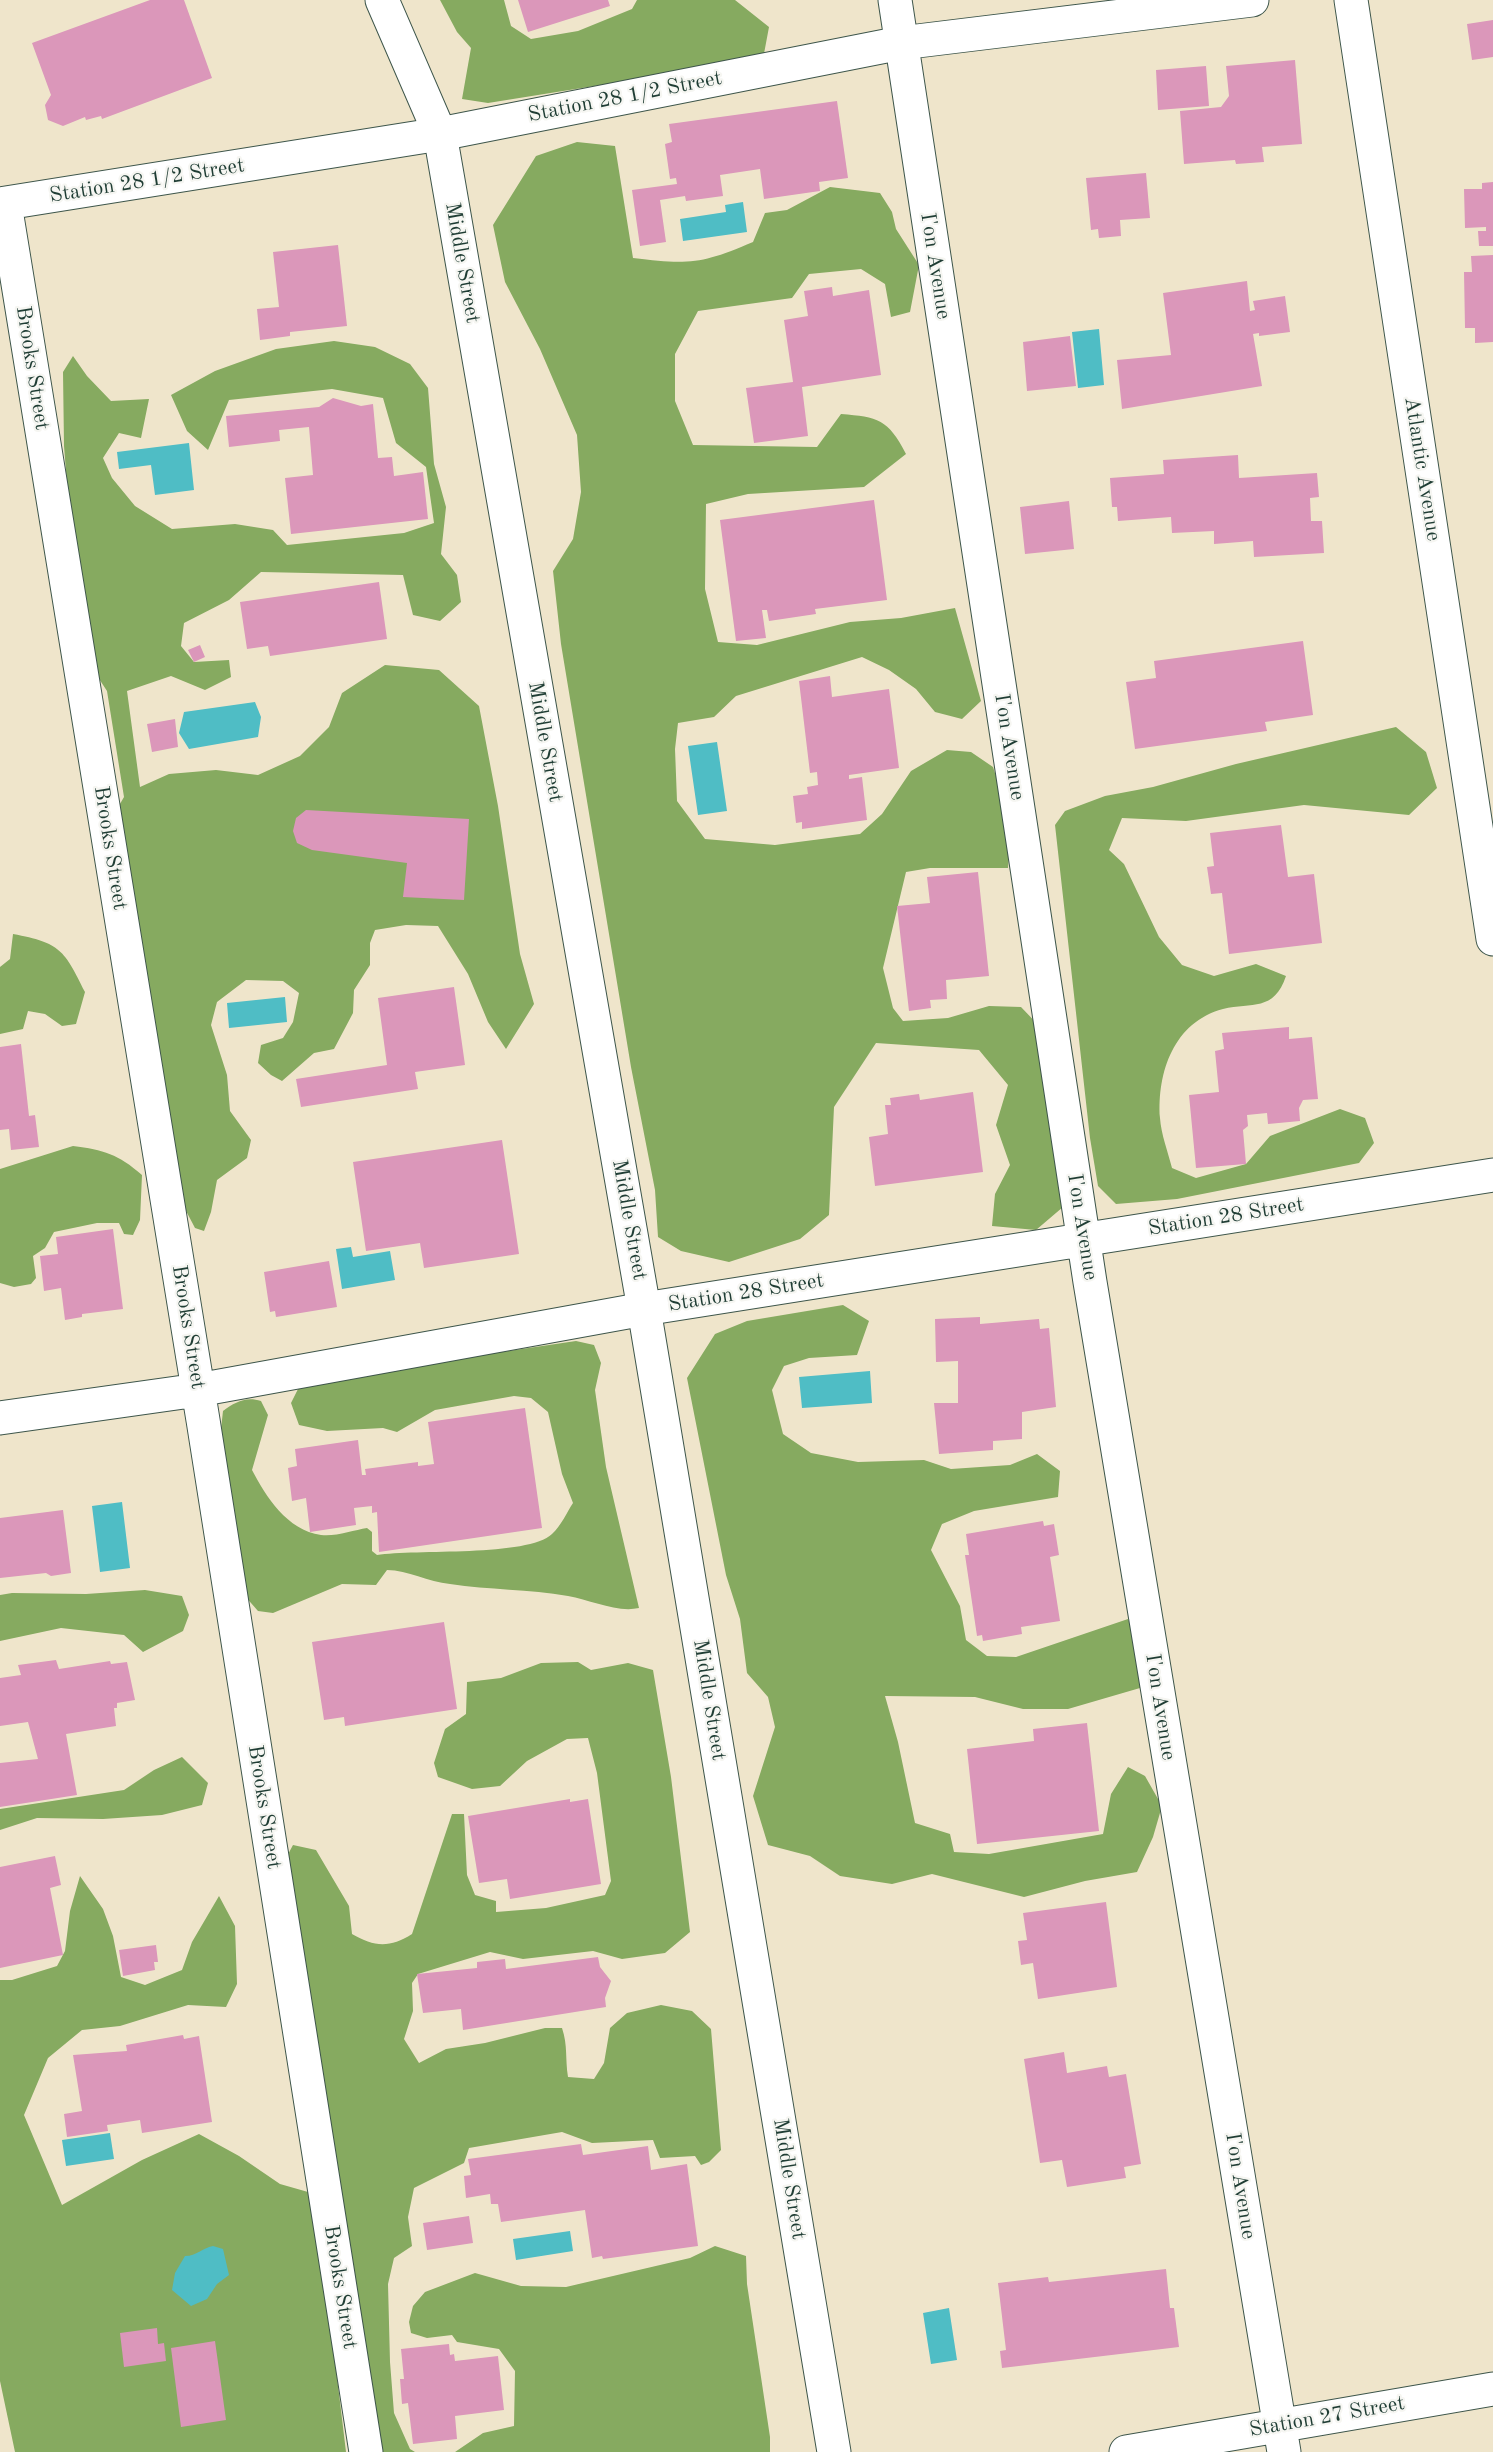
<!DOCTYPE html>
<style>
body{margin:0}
canvas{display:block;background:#efe5cb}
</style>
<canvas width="1493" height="2452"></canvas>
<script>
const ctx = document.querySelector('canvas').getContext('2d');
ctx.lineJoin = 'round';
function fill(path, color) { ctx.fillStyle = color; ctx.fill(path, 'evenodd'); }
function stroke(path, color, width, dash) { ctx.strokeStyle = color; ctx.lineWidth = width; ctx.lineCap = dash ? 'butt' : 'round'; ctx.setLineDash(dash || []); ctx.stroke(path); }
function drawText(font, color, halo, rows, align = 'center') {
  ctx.font = font + ' "Old Standard TT",serif'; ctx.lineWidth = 4.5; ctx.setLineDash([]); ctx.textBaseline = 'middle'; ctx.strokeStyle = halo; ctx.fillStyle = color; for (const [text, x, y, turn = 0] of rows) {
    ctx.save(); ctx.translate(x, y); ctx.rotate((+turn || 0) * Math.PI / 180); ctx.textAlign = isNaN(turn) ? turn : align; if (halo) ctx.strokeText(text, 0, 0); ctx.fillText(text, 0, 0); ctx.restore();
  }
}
fill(new Path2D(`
 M440,0H504L511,26L531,39L578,31L632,9L637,0H735L769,27L763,59L488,103L462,99L471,48L457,32Z
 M577,142L615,146L633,258C688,265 702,264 753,242L765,213L787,210L830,187L880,193L892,212L896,229L919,265L910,312L891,317L885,284L861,269L809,274L792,298L698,311L675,354V401L693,445L817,447L841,414C878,417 888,419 906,454L864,487L748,494L706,504L705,589L718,642L757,645L850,622L901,618L955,608L981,701L962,719L935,712L916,689L889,670L862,657L736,696L714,717L678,723L675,749L677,801L705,839L775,845L860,834L882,814L911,771L947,750L971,752L993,767L1011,822L1008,868H930L906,872L883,968L893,1008L903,1021L948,1018L989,1006L1021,1007L1043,1030L1063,1207L1036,1230L992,1226L995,1194L1010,1165L996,1125L1008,1085L979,1050L876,1043L834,1107L829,1215L800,1239L729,1262L681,1251L658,1237L655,1190L631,1067L561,644L553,571L573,539L581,492L577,435L540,349L505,282L493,225L536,156Z
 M334,341L375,347L410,364L428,388L434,464L446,507L441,554L457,575L461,602L440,621L413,615L403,575L261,572L229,600L184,623L181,646L194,662L229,660L231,677L205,690L171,676L127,691L140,787L169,774L216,770L258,775L300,756L329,727L342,693L385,665L439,670L479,706L498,806L520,954L534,1004L506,1049L488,1022L468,974L438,926L406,925L375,930L370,943V965L354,990L353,1013L334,1049L314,1053L282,1081L271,1075L258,1063L261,1045L283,1038L293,1022L299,993L283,981L246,980L217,1002L211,1025L227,1075L230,1111L251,1140L247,1158L217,1180L211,1212L204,1231L195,1228L184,1207L117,809L124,797L107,691L92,668L69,509L64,446L63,372L73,356L87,376L111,401L149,399L141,438L119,433L103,458L112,478L135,506L172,529L235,524L273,530L287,545L404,533L434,523L426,467L396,443L383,398L332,389L229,400L208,450L187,431L171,395L215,371L276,349Z
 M1396,727L1426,752L1437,788L1409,815L1304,805L1186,821L1122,818L1109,850L1124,864L1159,937L1182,965L1214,976L1256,964L1286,976C1274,1012 1252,1002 1223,1009C1174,1022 1157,1072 1160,1118C1161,1134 1168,1152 1172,1168L1196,1178L1246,1164L1270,1136L1340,1109L1365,1118L1374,1143L1359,1163L1177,1199L1116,1204L1098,1186L1090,1138L1055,825L1065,811L1105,796L1153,787L1236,764Z
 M13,934C61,943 64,950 85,992L76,1024L62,1026L45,1014L28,1011L23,1029L0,1034V967L10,959Z
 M73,1146C104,1150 118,1154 142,1175L140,1220L133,1235L124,1234L119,1223H97L54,1232L45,1248L33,1256L36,1278L31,1284L14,1287L0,1283V1169Z
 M843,1305L869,1321L857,1355L809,1358L784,1366L772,1390L783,1434L811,1453L858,1462L924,1460L951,1469L1010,1465L1037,1454L1060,1471L1058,1497L974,1511L942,1524L931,1550L960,1606L966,1640L987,1656L1016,1657L1128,1619L1144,1653L1140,1688L1068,1709H1023L975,1697L885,1696L898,1742L915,1823L950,1834L954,1852L989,1854L1103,1834L1111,1794L1128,1767L1145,1776L1162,1806L1153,1837L1137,1872L1085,1881L1024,1897L932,1874L892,1884L840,1876L810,1856L768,1845L753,1796L775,1727L768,1697L747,1673L740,1619L726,1575L687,1378L715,1334L747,1321Z
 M576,1341L594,1345L601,1363L595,1390L606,1467L639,1608C617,1613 591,1600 568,1596C529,1589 489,1590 450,1584C428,1582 408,1570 387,1570L376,1585L342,1584L273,1613L258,1611L244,1595L218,1456L223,1411C235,1402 246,1396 261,1401L268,1415L252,1470C266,1497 287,1530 321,1535C335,1537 354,1530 367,1528L372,1532V1551L377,1555C415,1549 528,1557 552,1534C561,1526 567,1512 573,1503L562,1474L548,1412L531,1398L514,1396L435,1410L397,1432L383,1428L327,1431L299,1425L291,1403L298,1389L400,1367Z
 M145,1590L182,1596L189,1615L183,1631L143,1652L124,1635L61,1628L0,1641V1595L12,1593L86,1594Z
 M578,1662L591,1670L628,1663L653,1670L671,1777L690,1932L665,1953L622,1959L593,1951L523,1959L490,1952L418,1974L412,1983L413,2011L404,2039L419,2063L446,2049L485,2043L545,2028H562C568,2046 565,2058 568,2077L594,2079L604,2063L610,2028L627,2013L661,2005L692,2011L711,2029L721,2150L709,2162L701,2165L695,2156L660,2158L653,2140L592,2143L562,2132L469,2148L464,2163L414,2188L408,2217L412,2246L394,2258L388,2284L390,2362L394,2413L410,2449L415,2452H377L286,1858L293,1845L316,1850L349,1906L352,1934C374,1947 390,1948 412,1934L452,1814H464L467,1875L475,1895L496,1901V1912L546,1908L605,1895L611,1881L597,1773L588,1738L567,1739L527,1761L500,1786L472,1789L438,1777L434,1763L445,1729L466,1714L467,1682L501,1678L541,1663Z
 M182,1757L208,1783L202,1805L162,1815L103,1819L37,1818L0,1830V1809L124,1790L154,1770Z
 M80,1876L103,1909L113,1936L121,1977L145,1985L182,1970L192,1942L219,1896L235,1926L237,1984L226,2007L188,2005L120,2026L82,2030L48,2058L24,2115L62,2205L142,2160L199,2134L239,2156L280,2184L315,2194L346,2452H15L0,2381V1980H12L57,1966L65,1951L70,1911Z
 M715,2246L746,2256L747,2284L770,2437V2452H455L483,2433L514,2426L515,2371L499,2349L457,2342L452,2335L427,2338L411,2333L409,2322L413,2306L425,2292L475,2273L521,2286L566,2287L690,2258Z`), '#86aa60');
fill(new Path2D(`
 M743,202L747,232L683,241L680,219L726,212L725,205Z
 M1099,329L1104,385L1078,388L1072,332Z
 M189,443L194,490L155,495L151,465L119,469L117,452Z
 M255,702L261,717L258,737L189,749L179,733L184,712Z
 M717,742L727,811L698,815L688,746Z
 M285,997L287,1022L229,1028L227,1003Z
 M351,1247L353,1257L390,1251L395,1280L342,1289L336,1249Z
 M870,1371L872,1403L802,1408L799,1377Z
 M122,1502L130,1568L100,1572L92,1506Z
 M110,2133L114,2159L66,2166L62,2140Z
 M570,2231L573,2251L516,2260L513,2239Z
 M213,2246L223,2249L229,2275L217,2284L207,2299L191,2306L172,2290L175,2273L185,2256C197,2256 202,2248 213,2246Z
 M949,2308L957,2360L931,2364L923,2313Z`), '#4fbdc5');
fill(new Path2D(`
 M150,0H184L212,78L102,119L101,116L86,120L85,117L63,126L48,120L45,105L51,95L32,43Z
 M518,0H608L610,6L528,32Z
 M1493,20V57L1472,60L1467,24Z
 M1295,60L1302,144L1262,147L1264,162L1236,164L1235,160L1184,164L1180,111L1221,107L1229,96L1226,66Z
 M1206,66L1209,106L1158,110L1156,70Z
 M837,101L848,178L819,182L820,191L764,199L760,169L720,175L723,196L686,201L685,196L660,200L666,242L640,246L632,190L677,184L676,178L670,179L665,144L672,142L669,124Z
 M1146,173L1150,218L1120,220L1121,236L1099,238L1098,229L1091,230L1086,178Z
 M1493,182V246H1479L1478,231H1486V227L1465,228L1464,189H1482V183Z
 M338,245L347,326L290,332V336L260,340L257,309L279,307L273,252Z
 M1493,255V342L1475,343V328H1465L1464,272H1472L1471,256Z
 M1247,281L1250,311L1255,310L1253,301L1285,296L1290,332L1259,336V333L1253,334L1262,386L1122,409L1117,360L1171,355L1163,293Z
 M832,287L833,296L869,290L881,375L802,387L808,436L754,443L746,388L793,382L784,320L808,316L804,291Z
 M1070,336L1076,386L1027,391L1023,342Z
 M333,398L361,406L373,404L378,458L392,457L394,476L423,472L428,519L291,534L285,478L313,475L309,427L279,430L280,441L229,447L226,416L319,407Z
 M1238,455L1239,478L1317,473L1319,497L1310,498L1311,521H1322L1324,553L1254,557L1253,541L1214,544V531L1172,533L1171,517L1118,521L1117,507H1112L1110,478L1164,474L1163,460Z
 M874,500L887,600L815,609L816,614L769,621L767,610H762L766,638L736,641L720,520Z
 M1069,501L1074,549L1025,554L1020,507Z
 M379,582L387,639L270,656L268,646L247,649L240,602Z
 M1303,641L1313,715L1265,722L1267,731L1135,749L1126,682L1156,678L1154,661Z
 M200,645L205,657L194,662L188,650Z
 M830,676L832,697L889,689L899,768L849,775V779L862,777L867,820L802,829V822L796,823L793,796L808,794L807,787L818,785L817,772L810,773L799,681Z
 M175,719L178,747L152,752L147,724Z
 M306,810L469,819L464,900L403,897L407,863L312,850L297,843L293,831L296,818Z
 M1281,825L1288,877L1314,874L1322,943L1229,954L1222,893L1211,894L1207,867L1214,866L1210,833Z
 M978,872L989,976L946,980L947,999L930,1000L931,1008L909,1011L897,906L930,903L927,877Z
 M454,987L465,1065L415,1072L418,1089L301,1107L296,1079L387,1065L378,998Z
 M1289,1027V1039L1312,1037L1318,1099L1303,1100L1299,1108L1300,1121L1268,1124L1267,1113L1247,1115L1248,1126L1243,1130L1246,1164L1196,1168L1189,1095L1219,1092L1215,1051L1224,1049L1222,1033Z
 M21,1044L29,1116L35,1115L39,1147L11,1150L9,1129L0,1130V1047Z
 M973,1092L983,1172L875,1186L869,1137L888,1134L885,1105H891L890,1098L919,1094L920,1100Z
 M502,1140L519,1254L424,1268L420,1243L366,1251L353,1162Z
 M113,1229L123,1309L82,1314V1317L65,1320L61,1288L44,1291L40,1256L58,1254L56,1237Z
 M329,1261L337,1307L276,1317L275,1311L270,1312L264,1272Z
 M980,1317V1324L1039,1319L1040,1329L1049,1328L1056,1407L1022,1412V1439L993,1441V1450L939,1454L934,1403H958V1361L936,1362L935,1319Z
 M525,1408L542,1528L379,1552L377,1512L372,1513V1506L354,1508L356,1525L310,1532L306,1498L292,1501L288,1468L297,1466L295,1449L358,1440L362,1475H366L365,1469L418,1462V1466L434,1464L428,1422Z
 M63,1510L71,1573L51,1576L46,1573L0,1578V1518Z
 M1043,1521L1044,1526L1054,1524L1059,1555L1050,1557L1060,1621L1021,1627L1022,1634L983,1641L982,1635L977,1636L965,1555H969L966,1534Z
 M444,1622L457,1709L345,1726L344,1717L324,1720L312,1642Z
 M56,1660L59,1669L110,1661L111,1664L127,1662L135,1700L117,1703V1708H114L116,1726L66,1734L77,1795L0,1807V1763L38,1759L28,1722L0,1726V1678L21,1675L18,1665Z
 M1087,1723L1099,1831L977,1844L967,1749L1034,1741L1033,1729Z
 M570,1799V1802L588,1799L601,1884L510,1899L507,1879L479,1883L468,1816Z
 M55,1856L61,1885L50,1888L63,1955L0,1968V1867Z
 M1106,1902L1117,1987L1038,1999L1033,1963L1021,1965L1018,1941L1027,1940L1023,1913Z
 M156,1945L158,1962H154L155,1970L123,1976L119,1950Z
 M598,1957L600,1967L611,1981L605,1998L606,2007L463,2030L461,2009L423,2013L417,1974L477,1968V1962L505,1959L506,1969Z
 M183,2035L184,2039L199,2036L212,2122L142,2133L140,2120L107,2125L108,2131L67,2137L64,2114L82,2111L73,2055L127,2051L126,2045Z
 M1064,2052L1067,2073L1107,2066L1109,2077L1126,2074L1141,2164L1124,2167L1126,2178L1067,2187L1062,2160L1040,2163L1024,2059Z
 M581,2144L583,2155L648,2146L651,2170L687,2164L698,2246L603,2259L602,2256L592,2258L585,2210L501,2222L498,2204H491L490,2194L466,2198L464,2176L471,2175L468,2159Z
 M469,2216L473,2243L427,2250L423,2223Z
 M1166,2269L1170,2308H1174L1179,2347L1002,2368L1000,2351L1006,2350L998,2283L1048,2277L1049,2282Z
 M157,2328L158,2344L164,2343L166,2361L124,2367L120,2333Z
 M215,2341L226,2420L181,2427L171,2348Z
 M449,2344L450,2355L454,2354L455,2361L498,2356L504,2410L455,2416L457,2439L413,2444L408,2403L402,2404L400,2379H404L401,2349Z`), '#db97ba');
const minor = new Path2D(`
 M895,0L1090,1282L1284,2452
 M1351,0L1493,939
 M0,204L440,134L901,43L1252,0
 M5,204L203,1420L366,2452
 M0,1418L198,1390L644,1309L1493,1175
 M1126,2452L1493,2389`);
const tertiary = new Path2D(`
 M382,0L440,134L644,1309L834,2452`);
stroke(minor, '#3e564b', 35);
stroke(tertiary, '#3e564b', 35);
stroke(minor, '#fff', 33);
stroke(tertiary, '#fff', 33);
drawText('21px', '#1f3d34', '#f6f6f2', [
 ["Station 28 1/2 Street",625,97,-11],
 ["Station 28 1/2 Street",147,181,-9],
 ["Middle Street",462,263,80],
 ["I'on Avenue",935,266,81],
 ["Brooks Street",32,368,81],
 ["Atlantic Avenue",1422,469,81],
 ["Middle Street",545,742,80],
 ["I'on Avenue",1009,747,81],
 ["Brooks Street",110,848,81],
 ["Station 28 Street",1226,1217,-9],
 ["Middle Street",629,1220,80],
 ["I'on Avenue",1082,1227,81],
 ["Station 28 Street",746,1293,-9],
 ["Brooks Street",188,1327,81],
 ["Middle Street",709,1700,81],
 ["I'on Avenue",1160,1707,81],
 ["Brooks Street",264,1807,81],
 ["Middle Street",789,2179,81],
 ["I'on Avenue",1240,2186,81],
 ["Brooks Street",340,2287,81],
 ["Station 27 Street",1327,2417,-10]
]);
</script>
